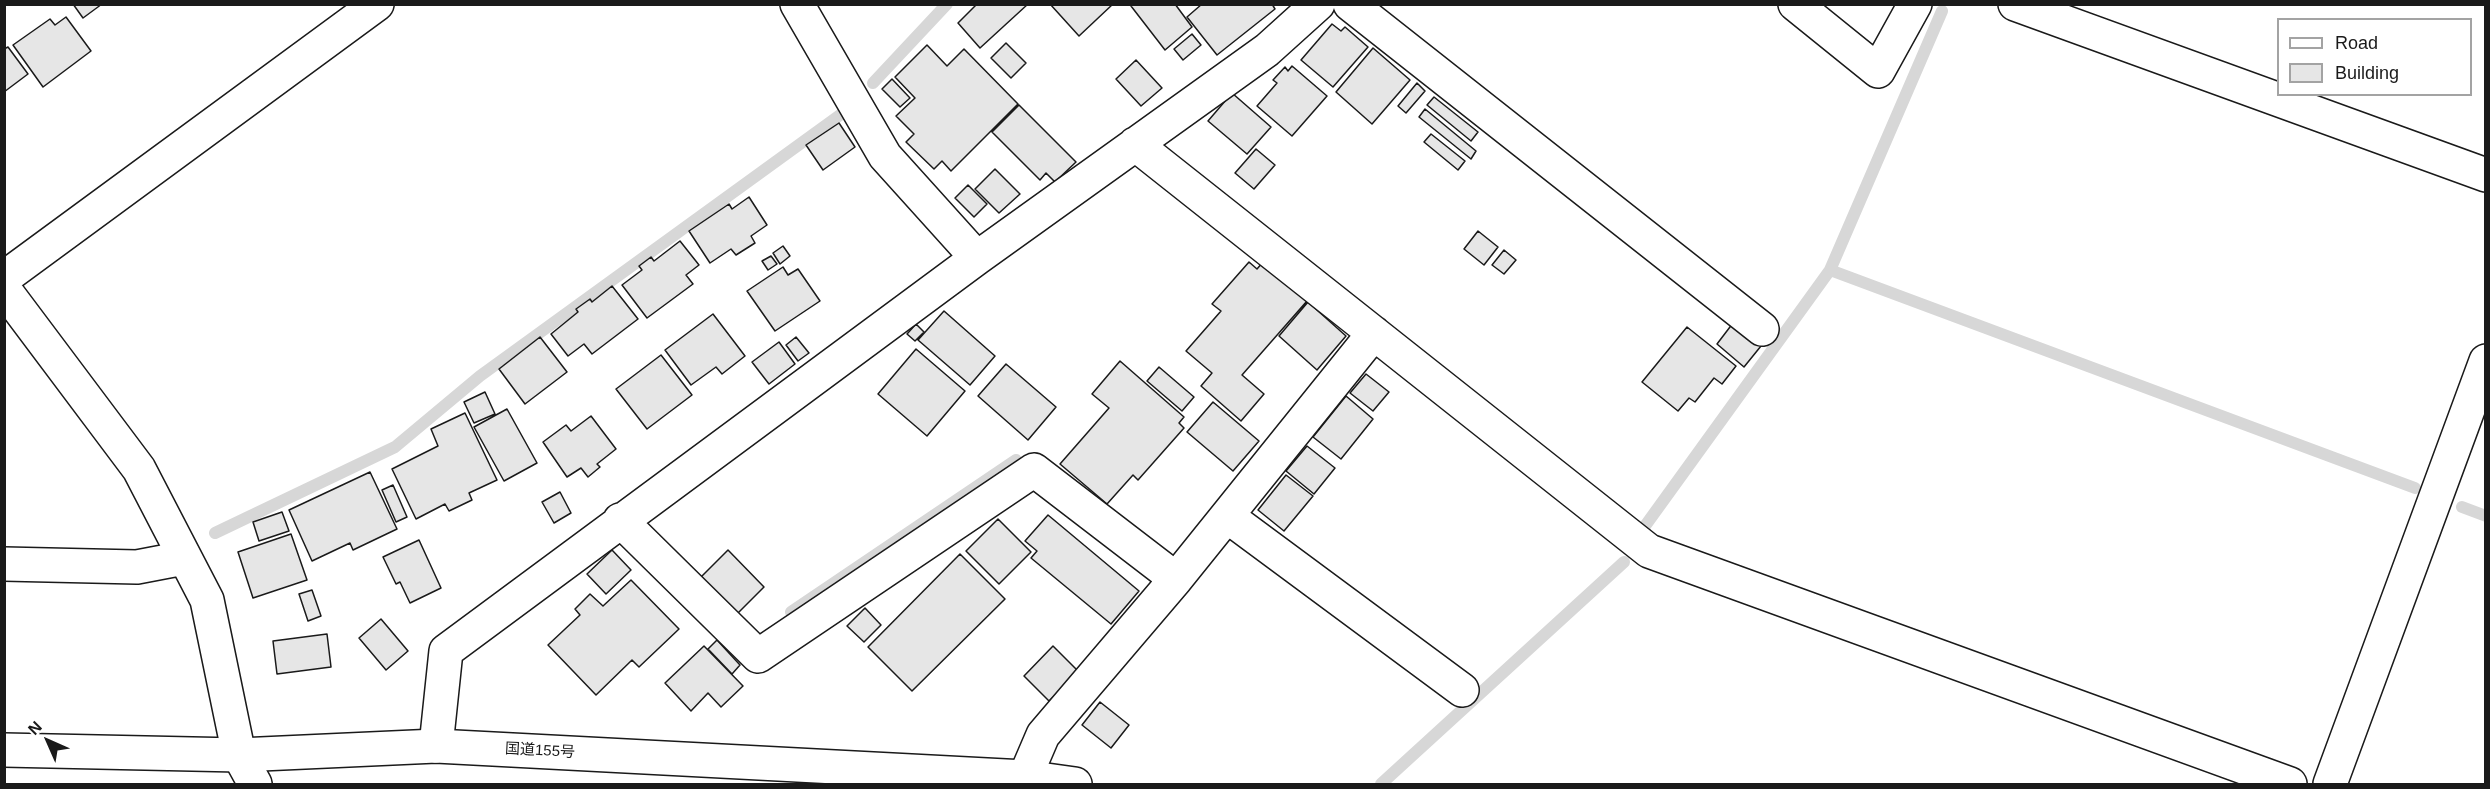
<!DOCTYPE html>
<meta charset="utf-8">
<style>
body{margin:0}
#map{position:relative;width:2490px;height:789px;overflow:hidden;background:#fff;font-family:Arial,sans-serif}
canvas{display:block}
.frame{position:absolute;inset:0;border:6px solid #1a1a1a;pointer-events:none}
.legend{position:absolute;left:2277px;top:18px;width:195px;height:78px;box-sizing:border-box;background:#fff;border:2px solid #a3a3a3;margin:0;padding:8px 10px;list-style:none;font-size:18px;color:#1a1a1a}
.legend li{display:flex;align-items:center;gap:12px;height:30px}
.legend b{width:30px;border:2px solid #a3a3a3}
.north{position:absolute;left:18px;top:711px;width:60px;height:60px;-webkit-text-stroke:4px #fff;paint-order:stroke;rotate:315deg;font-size:16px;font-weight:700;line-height:24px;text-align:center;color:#1a1a1a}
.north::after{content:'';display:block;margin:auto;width:21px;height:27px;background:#1a1a1a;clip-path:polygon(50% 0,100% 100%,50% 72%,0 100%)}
</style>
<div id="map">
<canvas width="2490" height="789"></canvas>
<div class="frame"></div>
<ul class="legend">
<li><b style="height:8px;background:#fff"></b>Road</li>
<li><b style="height:16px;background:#e6e6e6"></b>Building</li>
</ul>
<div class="north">N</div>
</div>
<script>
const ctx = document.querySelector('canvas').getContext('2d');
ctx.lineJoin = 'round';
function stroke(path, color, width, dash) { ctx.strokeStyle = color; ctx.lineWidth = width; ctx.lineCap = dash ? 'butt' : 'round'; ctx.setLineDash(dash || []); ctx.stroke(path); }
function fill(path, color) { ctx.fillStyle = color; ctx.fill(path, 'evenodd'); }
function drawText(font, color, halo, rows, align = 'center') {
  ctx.font = font + ' Arial,"Noto Sans JP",sans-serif'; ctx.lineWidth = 4.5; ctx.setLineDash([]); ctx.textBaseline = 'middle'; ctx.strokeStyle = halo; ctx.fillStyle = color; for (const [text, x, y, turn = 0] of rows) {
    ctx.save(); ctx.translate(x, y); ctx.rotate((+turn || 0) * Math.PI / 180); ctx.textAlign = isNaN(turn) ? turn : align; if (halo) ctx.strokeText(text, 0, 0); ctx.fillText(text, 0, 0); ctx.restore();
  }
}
stroke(new Path2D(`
 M873,83L947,4
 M1830,270L2415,488
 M2462,507L2486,516
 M1645,526L1830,270L1942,11
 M215,533L395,447L480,376L840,115
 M791,612L1016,460
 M1381,784L1624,562`), '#d7d7d7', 12);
const building = new Path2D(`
 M73,4H102L83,18Z
 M1028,4L980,48L958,23L977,4Z
 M1050,4H1113L1079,36Z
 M1133,4H1175L1192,27L1165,50L1131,6Z
 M1202,4H1272L1275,9L1217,55L1187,17Z
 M66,17L91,51L43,87L13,45L50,19L55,25Z
 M1332,24L1341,31L1345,27L1368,47L1333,87L1301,60Z
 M1192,34L1201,45L1183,60L1174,49Z
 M1006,43L1026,63L1011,78L991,58Z
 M927,45L947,66L964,49L1018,104L951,171L942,161L934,169L906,142L914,134L896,116L915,98L895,77Z
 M8,47L28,74L4,92V49Z
 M1373,48L1410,80L1372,124L1336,92Z
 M1136,60L1162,88L1141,106L1116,79Z
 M1292,66L1327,96L1292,136L1257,106L1277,83L1273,80L1285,67L1288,71Z
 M892,79L910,98L900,107L882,89Z
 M1417,83L1425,91L1406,113L1398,106Z
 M1232,93L1271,127L1247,154L1208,121Z
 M1434,97L1478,132L1471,141L1427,105Z
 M1019,105L1076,162L1055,182L1046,173L1040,180L992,132Z
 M1425,109L1476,151L1471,159L1419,117Z
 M839,123L855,147L823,170L806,145Z
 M1431,134L1465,161L1458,170L1424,142Z
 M1256,149L1275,165L1254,189L1235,173Z
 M995,169L1020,194L999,213L975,189Z
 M968,185L987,204L974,217L955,198Z
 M749,197L767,225L751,236L755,243L736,255L731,249L710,263L689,231L729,204L732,209Z
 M1478,231L1498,247L1484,265L1464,249Z
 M680,241L699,265L686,275L693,284L647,318L622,285L642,270L639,266L651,257L654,261Z
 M783,246L790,256L780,264L773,253Z
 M1504,250L1516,260L1504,274L1492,265Z
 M771,256L777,264L768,270L762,261Z
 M1249,262L1257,269L1263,262L1307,301L1242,375L1264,394L1241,421L1201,386L1212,373L1186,351L1221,311L1212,304Z
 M783,267L788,275L798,269L820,301L775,331L747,291Z
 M612,286L638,319L592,354L584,344L568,356L551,334L578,312L576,309L590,299L592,302Z
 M1308,302L1346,336L1317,370L1279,336Z
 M944,311L995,356L970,385L918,340Z
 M713,314L745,356L722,374L716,367L691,385L665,350Z
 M1733,323L1761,346L1744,367L1717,344Z
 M916,324L924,332L915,341L907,334Z
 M1687,327L1736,366L1722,384L1714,378L1695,402L1689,398L1678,411L1642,382Z
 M540,337L567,372L525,404L499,369Z
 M796,337L809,353L798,361L786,345Z
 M779,342L795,364L769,384L752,362Z
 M916,349L965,391L927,436L878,394Z
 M661,355L692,395L647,429L616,389Z
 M1120,361L1184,417L1179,423L1184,428L1138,480L1133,475L1107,504L1060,464L1109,408L1092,394Z
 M1006,364L1056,407L1028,440L978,396Z
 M1159,367L1194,397L1182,411L1147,381Z
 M1366,374L1389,392L1373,411L1350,393Z
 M485,392L495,414L474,423L464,402Z
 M1346,396L1373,419L1341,459L1313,437Z
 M1213,402L1259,441L1233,471L1187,432Z
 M507,409L537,463L504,481L474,427Z
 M465,413L497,480L469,493L472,500L449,511L445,504L416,519L392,469L438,446L431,429Z
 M591,416L616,449L597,464L600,467L588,477L581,468L567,477L543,442L566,425L571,431Z
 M1307,446L1335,468L1314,494L1286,471Z
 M370,472L397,529L353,550L350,543L312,561L289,510Z
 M1286,475L1313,496L1284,531L1258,510Z
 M393,485L407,517L396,522L382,490Z
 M560,492L571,513L554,523L542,502Z
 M282,512L289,531L259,541L253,522Z
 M1048,515L1139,591L1111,624L1031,558L1037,551L1025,541Z
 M998,519L1031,552L999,584L966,551Z
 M291,534L307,580L253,598L238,552Z
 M419,540L441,588L410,603L400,582L396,584L383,557Z
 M612,550L631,570L606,594L587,574Z
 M728,550L764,587L735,616L699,579Z
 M960,554L1005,599L912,691L868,647Z
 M631,580L679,629L639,667L632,660L596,695L548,645L580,615L575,609L590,594L603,606Z
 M312,590L321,616L308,621L299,594Z
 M865,608L881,625L864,642L847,626Z
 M381,619L408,651L386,670L359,638Z
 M327,634L331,667L277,674L273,641Z
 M717,640L740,665L732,674L708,649Z
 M704,646L743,686L721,707L708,693L691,711L665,683Z
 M1053,646L1079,672L1049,701L1024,676Z
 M1100,702L1129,725L1111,748L1082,725Z`);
fill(building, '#e6e6e6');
stroke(building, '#1a1a1a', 1.5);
const minor = new Path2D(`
 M797,4L885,156L977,258
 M1350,4L1762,329
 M1795,4L1878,71L1915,4
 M2015,4L2486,175
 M1135,144L1649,551L2290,784
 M4,278L377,4
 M4,289L139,469L207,600L239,755L255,784
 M1227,516L1462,690
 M620,520L758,656L1034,470L1176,579
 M4,564L137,567L184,558
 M436,746L446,651L977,258L1267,50L1318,4
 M1025,777L1043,735L1176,579L1374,333
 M2330,784L2486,361`);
const trunk = new Path2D(`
 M4,750L239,755L436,746L1025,777L1075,784`);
stroke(minor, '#1a1a1a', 36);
stroke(trunk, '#1a1a1a', 36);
stroke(minor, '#fff', 33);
stroke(trunk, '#fff', 33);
drawText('15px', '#1a1a1a', '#fff', [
 ["国道155号",540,751,3]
]);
</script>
